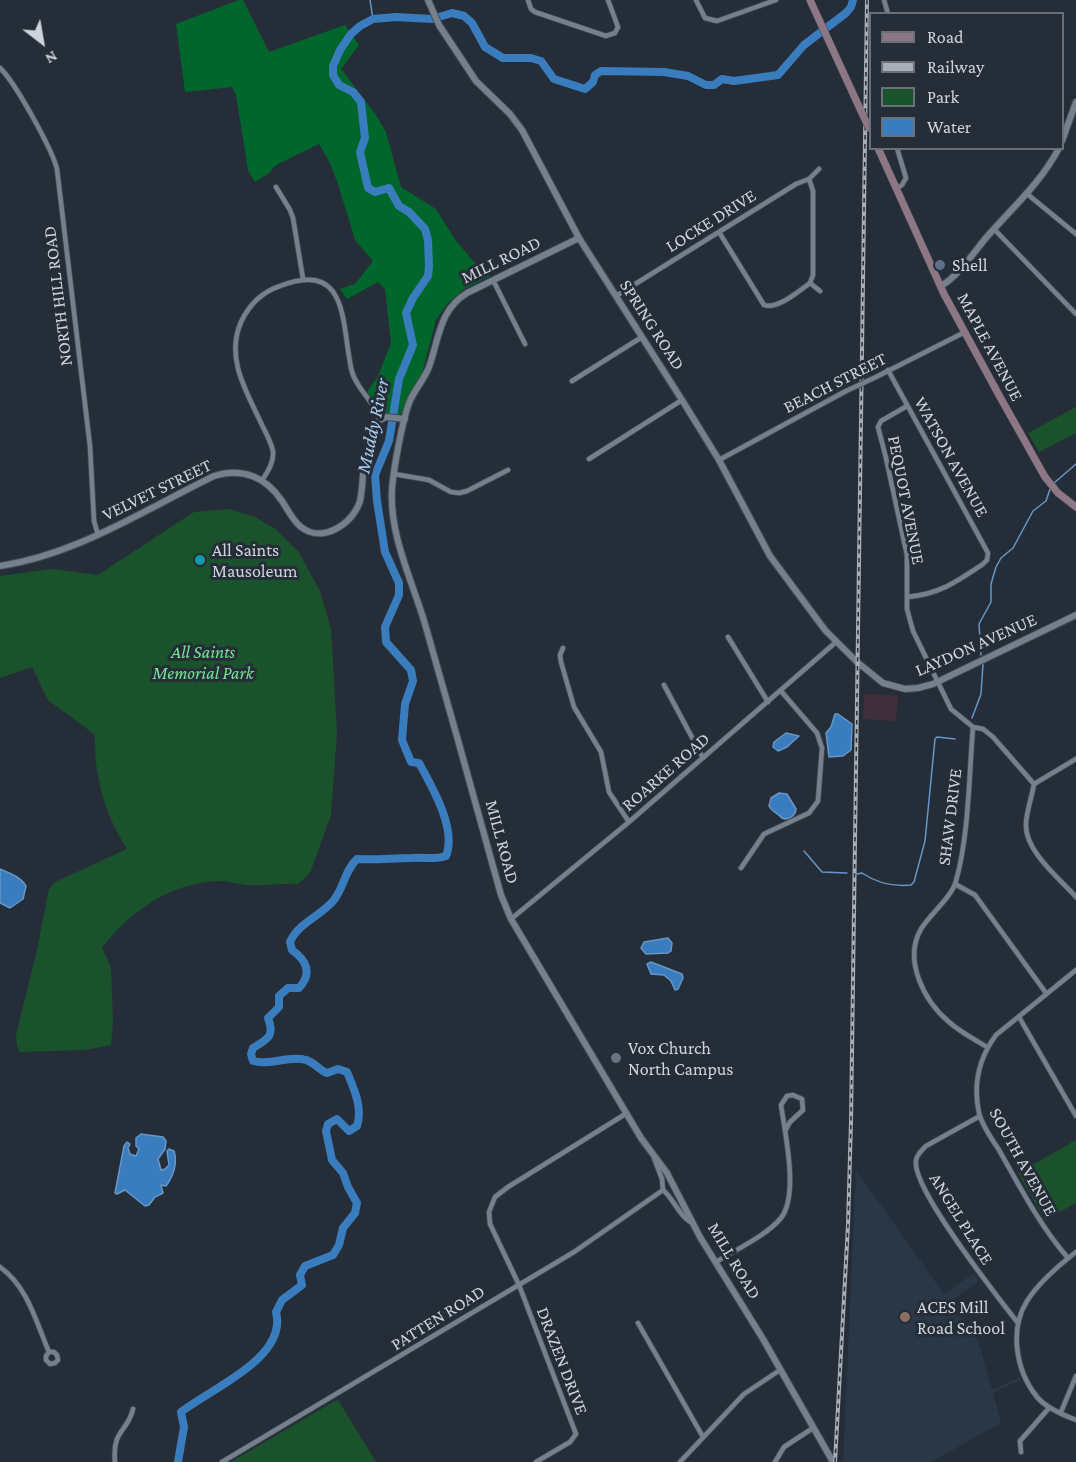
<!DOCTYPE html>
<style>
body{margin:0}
#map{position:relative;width:1076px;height:1462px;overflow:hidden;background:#252e38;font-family:"Crimson Pro",serif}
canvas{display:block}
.legend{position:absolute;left:869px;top:12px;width:195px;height:138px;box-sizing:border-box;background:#252e38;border:2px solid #697079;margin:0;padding:8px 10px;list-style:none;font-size:18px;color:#ced4db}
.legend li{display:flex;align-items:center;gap:12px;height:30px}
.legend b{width:30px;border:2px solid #697079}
.north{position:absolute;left:12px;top:12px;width:60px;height:60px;-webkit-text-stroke:4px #252e38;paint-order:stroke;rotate:149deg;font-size:16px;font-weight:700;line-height:24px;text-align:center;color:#ced4db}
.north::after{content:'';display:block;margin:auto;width:21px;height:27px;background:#ced4db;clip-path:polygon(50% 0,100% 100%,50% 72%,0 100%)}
</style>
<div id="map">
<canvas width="1076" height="1462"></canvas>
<ul class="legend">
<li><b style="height:8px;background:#8d7784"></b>Road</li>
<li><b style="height:8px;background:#a8aeb6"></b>Railway</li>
<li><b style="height:16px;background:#1a532b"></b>Park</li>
<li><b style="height:16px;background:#3a7dbe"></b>Water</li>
</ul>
<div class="north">N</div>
</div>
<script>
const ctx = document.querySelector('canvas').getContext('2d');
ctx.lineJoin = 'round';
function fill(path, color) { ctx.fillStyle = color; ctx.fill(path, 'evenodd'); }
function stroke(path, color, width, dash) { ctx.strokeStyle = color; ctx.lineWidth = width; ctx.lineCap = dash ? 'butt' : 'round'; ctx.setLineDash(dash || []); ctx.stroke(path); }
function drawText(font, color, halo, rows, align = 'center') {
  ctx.font = font + ' "Crimson Pro",serif'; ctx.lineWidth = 6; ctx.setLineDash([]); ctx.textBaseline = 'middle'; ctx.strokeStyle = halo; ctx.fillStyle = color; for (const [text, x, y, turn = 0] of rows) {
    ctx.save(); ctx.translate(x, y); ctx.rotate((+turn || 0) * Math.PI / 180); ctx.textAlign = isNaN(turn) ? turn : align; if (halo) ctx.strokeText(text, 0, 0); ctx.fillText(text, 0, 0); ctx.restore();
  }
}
fill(new Path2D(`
 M864,694L898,695L896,721L863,719Z`), '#3f2f3a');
fill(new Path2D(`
 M856,1170L944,1294L974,1273L979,1281L950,1302L979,1343L992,1390L1020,1377L1021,1379L993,1393L1001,1423L931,1462H843Z`), '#293746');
fill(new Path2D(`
 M1076,407V433L1039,452L1028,433Z
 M229,509L255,517L274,528L298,551L320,591L331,629L337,733L331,815L310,873L298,884C281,883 264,886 247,885C238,884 229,881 219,881C172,882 130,911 102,948L111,967L113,1022L111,1045L85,1050L20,1052L17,1046L16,1035L37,950L49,889L55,882L127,849C109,820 101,797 96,763C95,754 96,744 94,734L48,700L32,667L0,678V576L52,569L98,575L194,512Z
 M1076,1140V1203L1045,1220L1018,1173Z
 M338,1400L376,1462H231L333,1402Z`), '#1a532b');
fill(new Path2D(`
 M239,0H243L269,52L345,25L359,45L341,69L374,112L386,132L401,187L436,209L454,238L472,260L490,276L464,289L447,304L436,320L422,374L402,413L398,415L382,412L367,392L378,376L391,343L385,289L378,282L347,299L340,289L355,284L373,261L355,240L338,184L329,161L319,144L276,165L269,173L255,182L248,170L236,95L232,87L185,92L176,24Z`), '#01662c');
const water = new Path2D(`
 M835,714H838L852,724L851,750L843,756L829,757L826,733L831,727Z
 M786,733L799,736L787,747L778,751L773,747L774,742Z
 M779,793L787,794L796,809C796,815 788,821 782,818C778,813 772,812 769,806L771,798Z
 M0,869C9,873 21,877 26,886L23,899L10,908L0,903Z
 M668,938L672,943L671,951L668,953L646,954L641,948L644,942Z
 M651,962L682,974L683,978L678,989L675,990L671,981L664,975L651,974L647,964Z
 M141,1134L163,1137L166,1141L165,1149L158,1159L161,1170L165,1169L169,1165L167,1151L169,1149L174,1151C178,1163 173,1177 166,1186L161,1185L163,1193L155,1197L149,1205L145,1206L125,1190L117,1194L115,1193L124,1146L127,1142L130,1144L128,1148L130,1154L136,1156L139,1149L136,1146V1138Z`);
fill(water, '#3a7dbe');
stroke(water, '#6697c7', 1.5);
stroke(new Path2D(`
 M370,0L373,19
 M1054,483L1076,464
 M981,655L979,624L991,602V584L996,567L1001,558L1013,548L1033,511L1046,501L1050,489
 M972,718L981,694L983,664
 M804,851L822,872L847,873
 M857,874L862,873C877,883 893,887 911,885L914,882L925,841L935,739L937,737L955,739`), '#6697c7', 1.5);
stroke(new Path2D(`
 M178,1462L184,1427L181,1412C210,1389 288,1358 276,1312L282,1300L302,1285L300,1275L305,1266L333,1255L339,1245L343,1228L355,1213L357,1203L348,1187L343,1173L332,1160L326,1131L328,1124L337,1119L349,1131L357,1126C363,1108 354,1089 347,1072L338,1069L327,1073C319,1070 314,1062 306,1060C289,1055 271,1066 253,1061L251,1054L253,1048C268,1039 275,1036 268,1018L279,1007V996L288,988H299C313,973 306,960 292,950L290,942C299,922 321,916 334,900C344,887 345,870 357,859C376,860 393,858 412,858C424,857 435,860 446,856C457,829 432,787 419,763L411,762L402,740L405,704L413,681L411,670L386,642L385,627L399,595V583L385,552L377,501L375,475L389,441L399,379L413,345L406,313L413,298L428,276L429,267L428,240L425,229L409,212L399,206L389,188L375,192L368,188L360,152L365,138L361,102L353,92L339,85L333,75V66L340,50L351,34L360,26L373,19L396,17L432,19L452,13L464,16L472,23L485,47L503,58H531L541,61L554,79L585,89L593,82L595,75L601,71L664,72L688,76L706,85H714L722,79L734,81L778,75L804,45L846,13L851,7L853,0`), '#3a7dbe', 8);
const minor = new Path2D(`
 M528,0L531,9L535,12L606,36L615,33L618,27L608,0
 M696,0L705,18L717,21L776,0
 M884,0L888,14
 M0,68C15,82 52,149 57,169L90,446L94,521L98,535
 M809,179L813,191V275L810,283L820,291
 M276,187L290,210L293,218L303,279
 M896,189L902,185L906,178L897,148
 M1026,193L1076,234
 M994,229L1076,314
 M719,232L764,305C777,310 799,291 810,283
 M493,280L525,344
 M616,296L796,184L809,179L819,169
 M888,370L988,553L987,560L983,564C956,582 940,594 907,597
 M876,377L965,332
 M572,381L642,337
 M907,406L881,421L878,427L886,458L907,555V609L913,631L951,709L973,727L983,729L993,737L1034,784L1076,759
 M589,459L682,400
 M719,460L846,391
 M394,474L429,480L451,492L459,493L467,491L508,470
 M262,480C268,472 274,461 273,451C271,442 266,433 262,425C247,392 225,359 241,322C249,305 262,292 280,286C351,258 341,328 352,372C356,385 364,392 371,403C375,407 377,413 380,419
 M728,637L768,702
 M563,648L560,655L561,662L574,707L601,752L609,792L629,822
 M664,685L703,758
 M973,727C969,775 969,835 956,881C952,897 930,914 921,929C903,960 924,1001 949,1022C960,1032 974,1039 987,1047
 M1034,784C1032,797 1026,812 1026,825C1025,851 1060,879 1076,897
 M741,868L764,834L809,813L818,801L822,748L817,733L781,691
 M955,884L975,895L1046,993
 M511,919L629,822L836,642
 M1019,1017L1076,1116
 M980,1116L926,1146C922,1150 916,1155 916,1161C912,1189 998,1297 1017,1322
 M654,1158L662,1179L663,1190
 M1076,1252C1058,1266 1039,1282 1027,1301C1009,1330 1016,1371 1037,1397C1046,1408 1063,1415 1076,1420
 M1068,1258C1040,1226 1020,1187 999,1150C992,1139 982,1126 979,1113C973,1085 979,1058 996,1035L1076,970
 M716,1262C735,1250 766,1236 781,1218C799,1195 785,1133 781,1105L787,1096L793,1095L802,1099L803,1110L790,1122L785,1131
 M0,1267C28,1287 36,1322 49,1352L46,1356V1360L50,1364L55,1363L58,1360L57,1355L54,1352H49
 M638,1323L703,1437
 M1061,1412L1076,1376
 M1021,1452L1020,1441L1049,1408
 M115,1462C112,1429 128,1432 133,1409
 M222,1462L574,1252L663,1190C674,1199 680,1218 693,1223
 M536,1462L570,1442L576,1434L519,1285L490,1224L489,1212L495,1197L508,1187L627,1113
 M680,1462L744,1394L780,1370
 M775,1462L784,1447L813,1428`);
const tertiary = new Path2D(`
 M428,0L439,25L476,81L510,114L522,130L579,238L682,400L719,460L770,556L825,630L857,662L883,683L905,689L918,688L933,684L1076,615
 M1062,141L1076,102
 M579,238L467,293C439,310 439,339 429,367C424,380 414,390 409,403C402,422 394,467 392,488C389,535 412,580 425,624C451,714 476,805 501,895L511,919L641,1138L667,1173L700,1237L763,1339L833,1462
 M941,286C959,275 972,255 985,239C1010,210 1041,183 1059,148
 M0,566C78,554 144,510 214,476C242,467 266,477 282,501C288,510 293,521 301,527C322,544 353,524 360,501C363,488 362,474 365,460C367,446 373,433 378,421L386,417L405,419`);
const secondary = new Path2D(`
 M810,0L861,111
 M878,148L944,294L1000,397L1045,477L1058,493L1076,507`);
stroke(minor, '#444b54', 6);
stroke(tertiary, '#444b54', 8);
stroke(secondary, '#444b54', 8);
stroke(minor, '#75808c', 4.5);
stroke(tertiary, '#75808c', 6);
stroke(secondary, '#8d7784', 7);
const rail = new Path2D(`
 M835,1462L848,1225L851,1121L867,0`);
stroke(rail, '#a8aeb6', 4);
stroke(rail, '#252e38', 1.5, [4.5]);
const minorBridge = new Path2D(`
 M846,391L876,377`);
const secondaryBridge = new Path2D(`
 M861,111L869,128`);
stroke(minorBridge, '#444b54', 6, []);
stroke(secondaryBridge, '#444b54', 8, []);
stroke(minorBridge, '#75808c', 4.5);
stroke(secondaryBridge, '#8d7784', 7);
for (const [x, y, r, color] of [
 [940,265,6,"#5c6f8a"],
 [200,560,6,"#0f9aa8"],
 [616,1058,6,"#6b7280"],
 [905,1317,6,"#8d6e63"]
]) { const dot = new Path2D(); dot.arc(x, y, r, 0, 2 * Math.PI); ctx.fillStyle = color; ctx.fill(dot); stroke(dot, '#252e38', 2); }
drawText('18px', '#ced4db', '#252e38', [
 ["LOCKE DRIVE",711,221,-32],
 ["MILL ROAD",501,260,-26],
 ["NORTH HILL ROAD",58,296,-97],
 ["SPRING ROAD",652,325,57],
 ["MAPLE AVENUE",990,347,62],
 ["BEACH STREET",835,383,-27],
 ["WATSON AVENUE",951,457,61],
 ["VELVET STREET",157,490,-26],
 ["PEQUOT AVENUE",906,500,79],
 ["LAYDON AVENUE",976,645,-24],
 ["ROARKE ROAD",666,772,-41],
 ["SHAW DRIVE",950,817,-83],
 ["MILL ROAD",502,842,75],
 ["SOUTH AVENUE",1023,1162,61],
 ["ANGEL PLACE",961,1219,58],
 ["MILL ROAD",734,1261,59],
 ["PATTEN ROAD",438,1318,-32],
 ["DRAZEN DRIVE",562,1361,69]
]);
drawText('18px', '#ced4db', '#252e38', [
 ["Shell",952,265],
 ["All Saints",212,550],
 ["Mausoleum",212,571],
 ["Vox Church",628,1048],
 ["North Campus",628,1069],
 ["ACES Mill",917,1307],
 ["Road School",917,1328]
], 'left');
drawText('italic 18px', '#78e493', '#252e38', [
 ["All Saints",203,652],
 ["Memorial Park",203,673]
]);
drawText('italic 20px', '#a9caed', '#252e38', [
 ["Muddy River",373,426,-78]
]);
</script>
